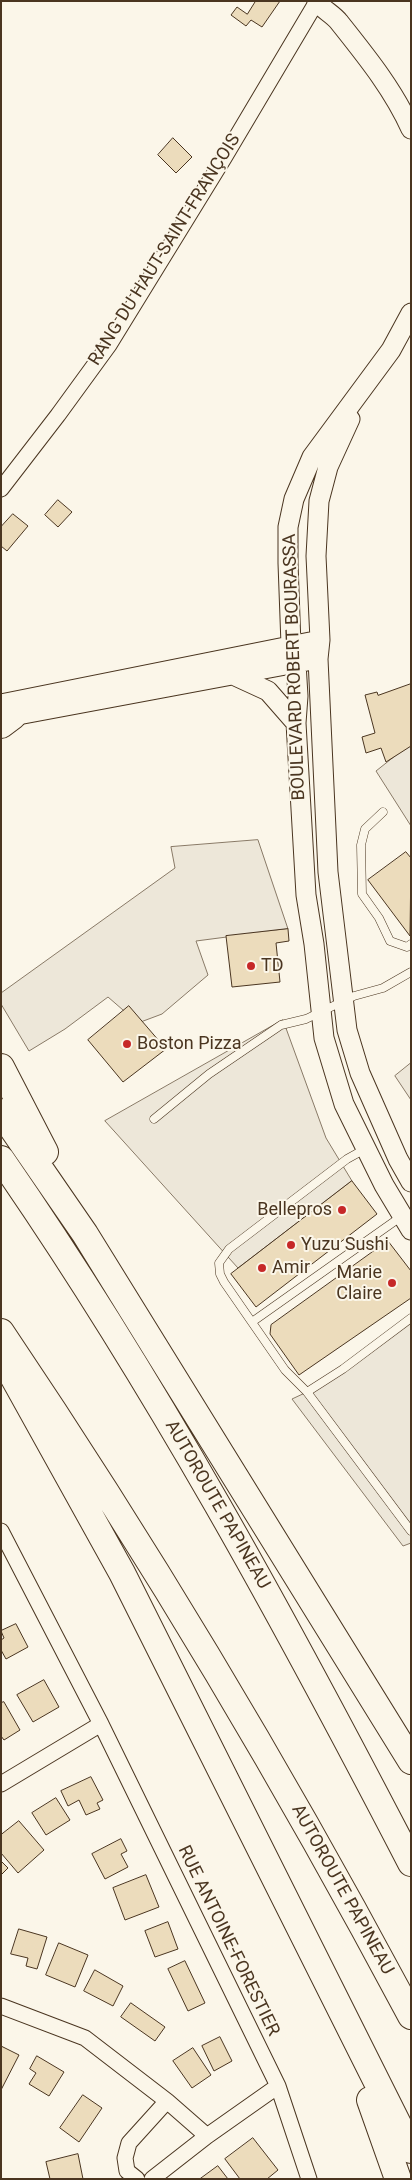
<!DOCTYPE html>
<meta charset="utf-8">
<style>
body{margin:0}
#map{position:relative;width:412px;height:2180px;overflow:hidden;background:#fbf6e9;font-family:Roboto,sans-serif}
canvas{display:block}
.frame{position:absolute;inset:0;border:2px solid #4a3520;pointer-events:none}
</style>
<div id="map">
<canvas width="412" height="2180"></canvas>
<div class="frame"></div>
</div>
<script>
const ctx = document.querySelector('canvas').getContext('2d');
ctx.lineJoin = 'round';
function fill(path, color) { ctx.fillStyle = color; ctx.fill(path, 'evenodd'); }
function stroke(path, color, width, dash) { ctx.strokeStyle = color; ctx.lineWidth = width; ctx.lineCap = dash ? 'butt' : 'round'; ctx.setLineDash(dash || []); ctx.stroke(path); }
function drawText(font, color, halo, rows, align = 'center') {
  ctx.font = font + ' Roboto,sans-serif'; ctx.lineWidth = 4; ctx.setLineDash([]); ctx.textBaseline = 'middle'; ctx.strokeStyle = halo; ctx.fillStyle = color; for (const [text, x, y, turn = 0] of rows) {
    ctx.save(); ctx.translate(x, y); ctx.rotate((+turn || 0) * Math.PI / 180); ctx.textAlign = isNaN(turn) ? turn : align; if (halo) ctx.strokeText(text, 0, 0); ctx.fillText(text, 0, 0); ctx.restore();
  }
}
const parking = new Path2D(`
 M411,746V826L376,771L405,748Z
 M258,840L288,929L196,941L208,975L162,1014L138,1023L108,997L65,1029L29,1051L1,1004V993L175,868L171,847Z
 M283,1020L326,1138L352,1181L238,1268L105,1121Z
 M411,1063V1100L395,1076Z
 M411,1320V1543L403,1546L292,1399L307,1392Z`);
fill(parking, '#ede7d9');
stroke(parking, '#887966', 1);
const building = new Path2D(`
 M256,1H280L262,27L251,20L246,26L231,15L237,7L247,14Z
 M173,138L192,157L176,173L158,155Z
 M58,500L72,512L58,527L45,515Z
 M13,514L28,526L7,551L1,546V527Z
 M411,684V746L386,762L381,748L366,753L362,737L375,733L365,695L377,692L378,695Z
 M406,852L411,858L410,936L368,880Z
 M288,929L289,941L276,943L280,982L232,987L226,936Z
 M129,1006L166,1049L123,1082L88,1040Z
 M352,1181L377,1214L256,1307L231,1274Z
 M388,1241L411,1271V1298L299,1375L270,1334L271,1325Z
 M16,1624L28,1647L6,1659L1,1650V1640L4,1638L1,1631Z
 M44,1680L59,1707L33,1722L17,1695Z
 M4,1702L20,1730L4,1740L1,1736V1703Z
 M91,1777L103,1800L97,1803L100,1809L86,1815L79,1800L68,1806L61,1791Z
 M56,1798L70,1820L46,1835L32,1813Z
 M19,1821L44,1850L18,1873L1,1853V1835Z
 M121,1839L127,1851L121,1854L128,1867L105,1879L92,1854Z
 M1,1861L8,1868L1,1875Z
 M146,1875L159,1907L125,1920L113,1888Z
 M168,1922L178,1949L155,1957L145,1931Z
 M19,1929L47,1937L37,1969L26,1966L28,1958L11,1954Z
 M59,1943L88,1955L75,1987L46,1975Z
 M185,1961L205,2003L188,2011L168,1969Z
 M95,1970L123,1986L113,2006L84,1991Z
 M131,2003L165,2027L155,2041L121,2017Z
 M220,2037L232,2061L214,2071L202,2046Z
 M1,2046L19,2055L1,2090Z
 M193,2048L211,2075L192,2088L173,2061Z
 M37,2056L64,2072L49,2096L29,2084L36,2073L30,2069Z
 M83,2095L102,2108L79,2142L60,2128Z
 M253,2138L278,2170L267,2179H240L225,2159Z
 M78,2154L83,2179H50L46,2162Z
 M218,2166L228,2179H200Z`);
fill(building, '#ecdcbc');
stroke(building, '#4a3520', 1);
const service = new Path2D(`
 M383,812L365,829L361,845L362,894L379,918L390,941L407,947L411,944
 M154,1119L209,1074L281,1025L306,1019L354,996L383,988L411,972
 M365,1149L347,1159L229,1249L219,1263L220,1274L224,1282L285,1370L307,1392L411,1531
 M252,1322L402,1216
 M307,1392L343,1369L411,1318`);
const minor = new Path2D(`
 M1,489L58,415L109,345L224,158L316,3
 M1,1531L101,1724L278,2086L309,2179
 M1,1784L101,1724
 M1,2006L85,2038L167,2101L207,2136L278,2086
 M137,2179L127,2171L125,2158L129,2143L167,2101
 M152,2179L207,2136`);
const tertiary = new Path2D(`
 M317,1C320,8 333,14 339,22C366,56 393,89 411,129
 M411,313L391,350L312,457L294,499L288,527V563L291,645L296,663L298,696L296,723L306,895L314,944L324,1038L344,1104L384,1185L411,1230
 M350,419L328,467L319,501L316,556L320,640L318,659L328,872L347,1030L360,1073L398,1159L411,1182
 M231,674L268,691L296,723
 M1,704L320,640
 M2,718L307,661`);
const motorway = new Path2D(`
 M1,725L13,716
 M1,1067L45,1152
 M1,1112L85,1234L411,1761
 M1,1159C156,1383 286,1622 411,1863
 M1,1332C150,1553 286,1781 411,2016
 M1,1355L122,1573L411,2150
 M370,2100L398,2179`);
stroke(service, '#4a3520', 9);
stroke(minor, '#4a3520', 17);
stroke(tertiary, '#4a3520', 21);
stroke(motorway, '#4a3520', 28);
stroke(service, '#fbf6e9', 8);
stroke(minor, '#fbf6e9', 15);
stroke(tertiary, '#fbf6e9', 19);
stroke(motorway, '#fbf6e9', 26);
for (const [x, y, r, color] of [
 [251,966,5,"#c62828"],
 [127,1044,5,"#c62828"],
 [342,1210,5,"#c62828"],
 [291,1245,5,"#c62828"],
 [262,1268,5,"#c62828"],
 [392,1283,5,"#c62828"]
]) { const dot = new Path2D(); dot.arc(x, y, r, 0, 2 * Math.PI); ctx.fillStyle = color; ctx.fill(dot); stroke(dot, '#fbf6e9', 2); }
drawText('18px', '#4a3520', '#fbf6e9', [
 ["RANG DU HAUT-SAINT-FRANÇOIS",165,250,-58],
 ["BOULEVARD ROBERT BOURASSA",295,667,-92],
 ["AUTOROUTE PAPINEAU",217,1505,60],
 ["AUTOROUTE PAPINEAU",342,1890,61],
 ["RUE ANTOINE-FORESTIER",228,1941,64]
]);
drawText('18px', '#4a3520', '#fbf6e9', [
 ["TD",261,966],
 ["Boston Pizza",137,1044],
 ["Bellepros",332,1210,"right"],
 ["Yuzu Sushi",301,1245],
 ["Amir",272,1268],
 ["Marie",382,1273,"right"],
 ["Claire",382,1294,"right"]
], 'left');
</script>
